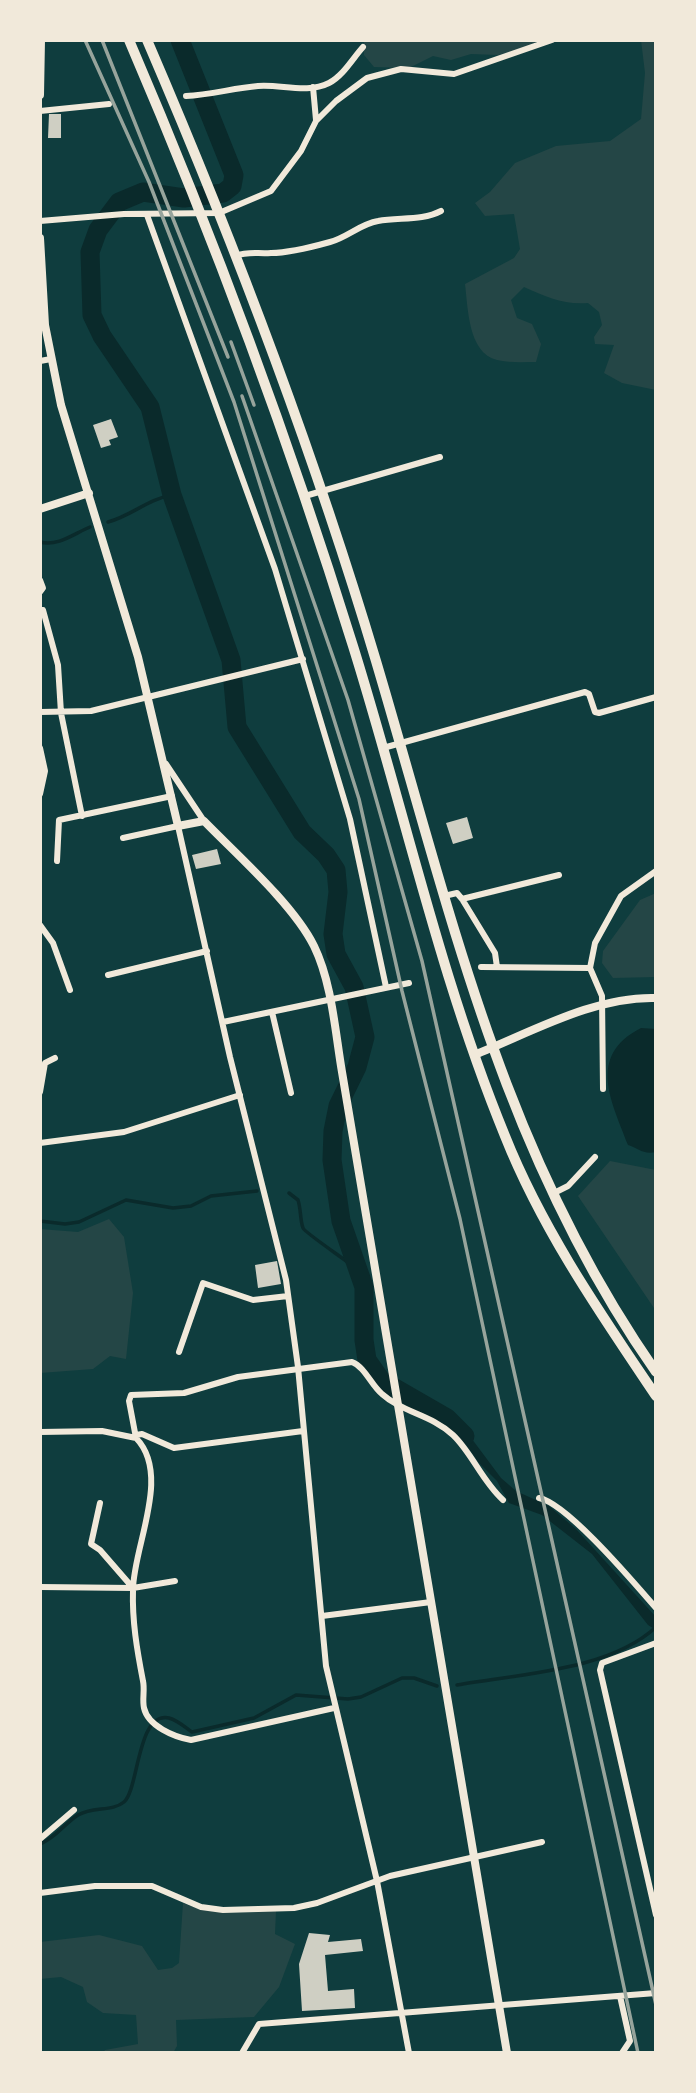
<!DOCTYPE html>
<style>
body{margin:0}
#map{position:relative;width:696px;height:2093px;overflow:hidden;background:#0f3d3e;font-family:"Zilla Slab",serif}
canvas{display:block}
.frame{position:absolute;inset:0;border:42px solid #f1e9da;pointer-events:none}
</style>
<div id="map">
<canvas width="696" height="2093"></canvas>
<div class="frame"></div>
</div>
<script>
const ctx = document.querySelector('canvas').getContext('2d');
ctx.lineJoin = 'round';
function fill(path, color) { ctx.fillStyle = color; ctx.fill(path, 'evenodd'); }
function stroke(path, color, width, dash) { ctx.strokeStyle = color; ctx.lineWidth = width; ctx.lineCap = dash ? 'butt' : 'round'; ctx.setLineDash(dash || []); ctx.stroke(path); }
fill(new Path2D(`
 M364,40H540L527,48L498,55L471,54L451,60L433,56L409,68L374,67L364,55Z
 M641,40H656V390L622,383L604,373L614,345L595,344L594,337L602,325L599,312L588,303C564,305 546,297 524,287L511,300L517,318L532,324L541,344L536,362C524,362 509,363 497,360C468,353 468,308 465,284L514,258L520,249L514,214L485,216L475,203L490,192L515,163L556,146L610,141L641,119L645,73Z
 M656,893V977L613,978L602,963L603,951L640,900Z
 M610,1161L656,1170V1311L578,1196Z
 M109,1219L124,1237L133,1293L126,1359L110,1356L93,1369L40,1373V1229L78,1232Z
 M183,1903C215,1916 243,1913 276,1911L275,1934L295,1944L279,1987L254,2017L176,2020L177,2046L173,2053H103L105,2050L138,2044L136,2015L103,2013L87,2002L83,1987L61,1977L40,1979V1942L99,1935L142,1946L158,1970L172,1968L179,1963Z`), '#244646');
fill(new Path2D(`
 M641,1028L656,1029V1152C643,1155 638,1148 628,1145C612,1102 586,1056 641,1028Z
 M447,1418L463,1427L501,1478L516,1491L549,1506L576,1529L656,1617V1630L648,1625L592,1554L542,1515L509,1503L497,1481L479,1463Z`), '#0a2a2b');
stroke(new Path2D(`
 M108,522C131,516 148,499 172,495
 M40,542C58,547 75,533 90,527
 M289,1193L298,1200C301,1209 300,1220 303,1228C305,1233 349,1262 358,1270
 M40,1221L65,1224L79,1222L126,1200L173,1208L191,1206L211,1196L257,1191
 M457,1685C517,1674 609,1671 656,1627
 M40,1844C56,1838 64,1824 78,1815C93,1806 112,1812 124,1802C139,1789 137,1711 169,1718C177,1720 185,1727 192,1732L254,1718L296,1695L348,1699L361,1697L402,1678H414L437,1686`), '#0a2a2b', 3.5);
stroke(new Path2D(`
 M180,40L234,175L232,186L223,193L184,198L143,192L119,202L98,230L90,252L92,315L102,336L150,407L172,495L231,660L237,727L302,832L326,855L336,870L338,892L333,934L336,954L354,987L365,1037L357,1067L338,1106L333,1131L332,1160L341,1221L364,1287V1340L367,1360L381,1380L447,1418L465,1436`), '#0a2a2b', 19);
fill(new Path2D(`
 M49,114H61V138H48Z
 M111,419L118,437L109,440L111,445L101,448L93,425Z
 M467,817L473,838L453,844L446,823Z
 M217,849L221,864L196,869L192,855Z
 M277,1261L281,1284L258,1288L255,1265Z
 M309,1933L330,1935L328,1942L361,1939L363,1951L325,1955L328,1991L354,1989L355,2008L302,2011L299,1964Z`), '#cfcfc3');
stroke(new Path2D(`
 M313,87L316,120
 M186,96C211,95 233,88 258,86C281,84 307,94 329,83C343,76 353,58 363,47
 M40,111L109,104
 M147,215L275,569L350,819L386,987
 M40,221L124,214L219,213L271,191L301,151L316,121L336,101L367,78L401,69L454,74L552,40
 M235,256C249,251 257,254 271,253C290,253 312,247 330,242C348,237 360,224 378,221C399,217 422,221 441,211
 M40,361L51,359
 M305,496L440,457
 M40,580L43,588L40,592
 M43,610L58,665L61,713L82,816
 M40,712L91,711L303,659
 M40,748L45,771L40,794
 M383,748L585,692L589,694L595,712L599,713L656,697
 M166,764L204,821
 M123,838L178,826L230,1057L286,1280L298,1367L326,1666L377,1881L409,2053
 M57,861L59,820L172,796
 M444,896L457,893L462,899L495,953L497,967
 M462,899L559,875
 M40,925L53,943L70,990
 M481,967L590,968
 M108,975L207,951
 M272,1012L291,1093
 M223,1022L409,983
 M603,1089L602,996L590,968L595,943L621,896L656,871
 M40,1092L45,1063L55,1058
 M40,1143L124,1132L240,1095
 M552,1194L568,1186L595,1157
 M179,1352L203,1283L253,1300L288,1296
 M40,1432L102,1431L136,1438C172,1475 133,1547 133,1590C132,1621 137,1650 143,1681C145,1690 142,1699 144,1708C148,1726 174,1737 191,1740L334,1708
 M136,1435L142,1434L174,1448L303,1431
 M136,1438L129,1401L131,1395L184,1393L238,1377L352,1362C365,1367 371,1385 382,1394C403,1413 430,1414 453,1435C472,1453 482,1481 503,1500
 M539,1498C567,1503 635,1584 656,1608
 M100,1503L91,1544L100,1550L133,1588
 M40,1587L133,1588L175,1581
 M322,1616L431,1602
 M656,1643L602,1663L600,1670L656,1915
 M40,1839L74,1810
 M40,1893L95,1886H152L201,1907L223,1910L294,1908L317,1903L390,1876L542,1842
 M620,1996L630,2041L622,2053
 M242,2053L259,2024L656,1993`), '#f1e9da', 6);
stroke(new Path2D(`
 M40,95L41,40
 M40,238L45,325L61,405L138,657L178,826L204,821C237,855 293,904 314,946C332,983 335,1031 342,1072L507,2053
 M40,509L89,493
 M474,1055C530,1033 594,996 656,998`), '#f1e9da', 8);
stroke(new Path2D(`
 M129,40C214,238 289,440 353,646C404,809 440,978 505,1136C542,1229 600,1313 656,1396
 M147,40C234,242 313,450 376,661C451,913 502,1152 656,1372`), '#f1e9da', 10);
stroke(new Path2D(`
 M85,40L149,182L234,402L359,799L402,991L460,1219L638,2053
 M102,40L228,357
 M231,342L254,405
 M242,396L348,700L422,961L656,2005`), '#97a49c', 3.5);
</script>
